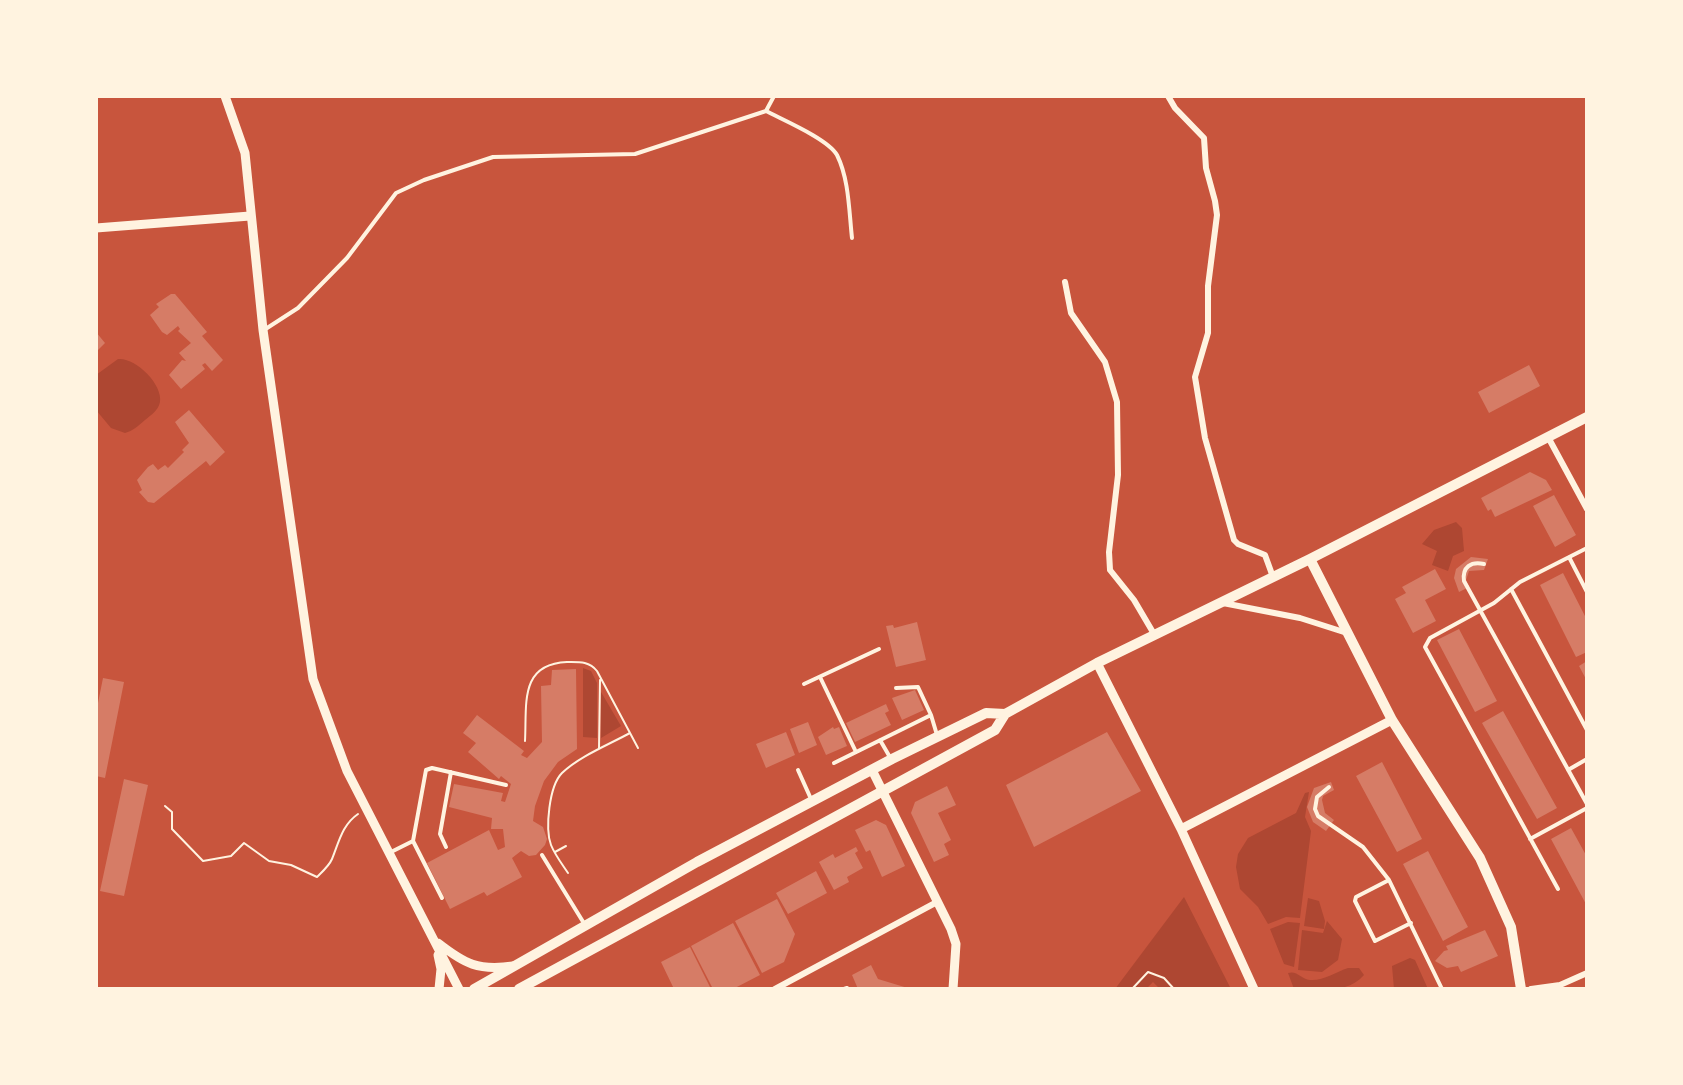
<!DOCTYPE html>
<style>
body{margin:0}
#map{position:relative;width:1683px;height:1085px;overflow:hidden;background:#c8553d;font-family:"Fira Sans Condensed",sans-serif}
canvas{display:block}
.frame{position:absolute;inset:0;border:98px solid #fff3e0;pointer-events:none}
</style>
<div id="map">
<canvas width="1683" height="1085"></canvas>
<div class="frame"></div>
</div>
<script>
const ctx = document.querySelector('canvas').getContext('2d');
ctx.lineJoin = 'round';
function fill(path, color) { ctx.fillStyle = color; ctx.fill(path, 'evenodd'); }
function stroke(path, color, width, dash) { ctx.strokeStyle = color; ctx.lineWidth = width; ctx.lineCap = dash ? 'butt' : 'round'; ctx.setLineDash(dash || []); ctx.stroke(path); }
fill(new Path2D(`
 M118,359C135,357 163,384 160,402C158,411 151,415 145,420C138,426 133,431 125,433L111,428L96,410V375Z
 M1456,522L1462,528L1464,551L1453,556L1448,571L1432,565L1437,551L1422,544L1434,530Z
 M583,668L591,671L597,683V738L583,737Z
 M601,692L621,726L601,738Z
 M1309,792L1305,817L1311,831L1300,918L1286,917L1268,924L1258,907L1240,889L1236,867L1238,854L1248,838L1296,813L1305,793Z
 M1184,897L1231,989H1160L1153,982L1146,989H1115Z
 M1308,898L1319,901L1325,921L1324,929L1304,926Z
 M1327,921L1342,939L1338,960L1322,972L1298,970L1302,930L1323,933Z
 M1288,922L1300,923L1294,967L1284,964L1270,929Z
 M1410,958L1415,960L1428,989H1394L1392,966Z
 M1348,968H1359L1364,975C1347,995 1317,989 1294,989L1288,973C1297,970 1301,979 1310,980C1323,981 1336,972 1348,968Z`), '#ae4732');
fill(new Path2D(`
 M171,294H175L207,332L202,336L223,360L212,371L205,363L202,365L205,369L181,389L169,375L182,360L186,361L179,353L191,343L178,331L180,329L178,326L167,335L162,332L150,315L159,307L156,304Z
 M96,332L105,343L96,352Z
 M1529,365L1540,386L1489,413L1478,392Z
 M189,410L225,452L210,466L206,461L154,503L148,502L139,492L142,490L137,480L148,467L153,464L158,470L165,465L168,468L184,452L182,450L189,443L175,422Z
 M1530,472L1546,480L1552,490L1495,517L1491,509L1488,511L1481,498Z
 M1554,495L1576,535L1555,547L1533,506Z
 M1471,557L1488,559L1484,570L1469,571L1466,580L1469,587L1459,592L1454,578L1456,569Z
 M1435,569L1446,589L1425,600L1436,621L1413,633L1395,599L1406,593L1402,587Z
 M1563,573L1587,620V652L1576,657L1540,585Z
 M917,622L926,660L896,667L886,626L893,625L894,628Z
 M1459,629L1497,701L1475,712L1437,640Z
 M1587,661V681L1579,666Z
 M576,669L577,749L558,762L544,781L535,806L533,821L543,827L547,839L545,845L536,855L529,856L521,851L512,858L522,877L487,896L484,892L450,909L427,863L489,830L498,850L505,847L503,829H491L492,818L449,807L454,784L503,793L501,801L505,802L511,784L501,776L499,779L468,752L476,743L463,733L477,715L524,751L521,755L527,758L542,742L541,686L551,685L552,670Z
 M103,678L124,682L105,778L96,776V713Z
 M915,690L924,710L902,720L892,698Z
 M886,704L889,711L885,713L891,725L855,742L846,723Z
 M1503,711L1557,808L1537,819L1482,723Z
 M808,722L817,745L799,753L790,729Z
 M833,727L834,729L839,727L847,746L826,755L818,737Z
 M786,732L795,755L766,768L756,744Z
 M1107,732L1141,791L1034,847L1006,785Z
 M1382,762L1422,839L1397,852L1356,776Z
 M124,779L148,785L124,896L100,891Z
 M1331,782L1334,790L1323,796L1322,800L1325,813L1334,820L1326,831L1313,822L1307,807L1314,788Z
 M947,786L956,805L938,813L951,840L944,844L949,855L934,862L911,813L915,802Z
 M876,820L886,825L905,866L882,877L870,850L866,852L855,830Z
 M1571,828L1587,857V906L1551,839Z
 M856,847L858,851L855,853L863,868L847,877L849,882L834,890L819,862L833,854L835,858Z
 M1428,851L1468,927L1443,941L1403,864Z
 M816,871L827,893L788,914L776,893Z
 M777,899L795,934L784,962L762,973L735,921Z
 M733,923L760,975L733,989H713L691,946Z
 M1485,930L1498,956L1461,972L1458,966L1447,968L1435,961L1444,951L1448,950L1446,946Z
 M690,947L711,989H674L661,962Z
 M871,965L878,979L911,989H858L852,975Z`), '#d67c66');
stroke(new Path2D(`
 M525,741C527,704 519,664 567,662C579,662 589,661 597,671L638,748
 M599,749L600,680
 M165,806L172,812V829L203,861L231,856L244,843L269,861L291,865L317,877C322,872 329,866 332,859C339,842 342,825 358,814
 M555,852L566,846
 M568,873C562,864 555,855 551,845C545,829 549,786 562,773C580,756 608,745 630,733
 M1132,989L1148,972L1164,978L1174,989`), '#fff3e0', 2);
stroke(new Path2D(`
 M766,111C783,120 828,139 837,155C849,179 849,211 852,238
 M264,330L298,308L347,258L396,193L424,180L493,157L635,154L766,111L774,96
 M1569,557L1587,592
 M1484,564C1471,561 1462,567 1464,581L1587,804
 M1511,589L1587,730
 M820,677L856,752
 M804,684L879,649
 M931,715L937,735
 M880,740L891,759
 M834,763L931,715L918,687L896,688
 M798,770L811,799
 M1568,770L1587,759
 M1329,787L1317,797L1315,809L1318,816L1363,847L1389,880L1442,989
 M1530,839L1587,808
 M446,847L440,834L451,772
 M389,853L413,841
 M542,855L585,925
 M1389,880L1356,897L1355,901L1375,941L1411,923
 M1558,889L1425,647L1430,638L1494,603L1520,582L1587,548
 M442,898L413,841L426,770L432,768L506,785
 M844,989L847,988`), '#fff3e0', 4);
stroke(new Path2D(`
 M1168,96L1175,108L1204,138L1206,168L1215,201L1217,215L1208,286V333L1195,377L1205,438L1234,540L1238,544L1265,555L1273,577
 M1065,282L1071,313L1105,362L1117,402L1118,475L1109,552L1110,570L1134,600L1154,634
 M1548,437L1587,509
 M1223,603L1300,618L1347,633
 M775,989L937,902
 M1531,989L1560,985L1587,973`), '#fff3e0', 6);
stroke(new Path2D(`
 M225,96L245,153L263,330L313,679L347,771L459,989
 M96,228L250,216
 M1097,663L1181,829L1254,989
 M872,770L951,929L956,944L953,989
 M1181,829L1392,720
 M438,943C465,964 478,971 513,966
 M438,955L441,969L439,989`), '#fff3e0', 9);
stroke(new Path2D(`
 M1310,559L1392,720L1480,858L1511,927L1521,989
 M474,989L697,862L892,759L986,713L1005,714
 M519,989L995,730L1005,714L1097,663L1310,559L1587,417`), '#fff3e0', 10);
</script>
